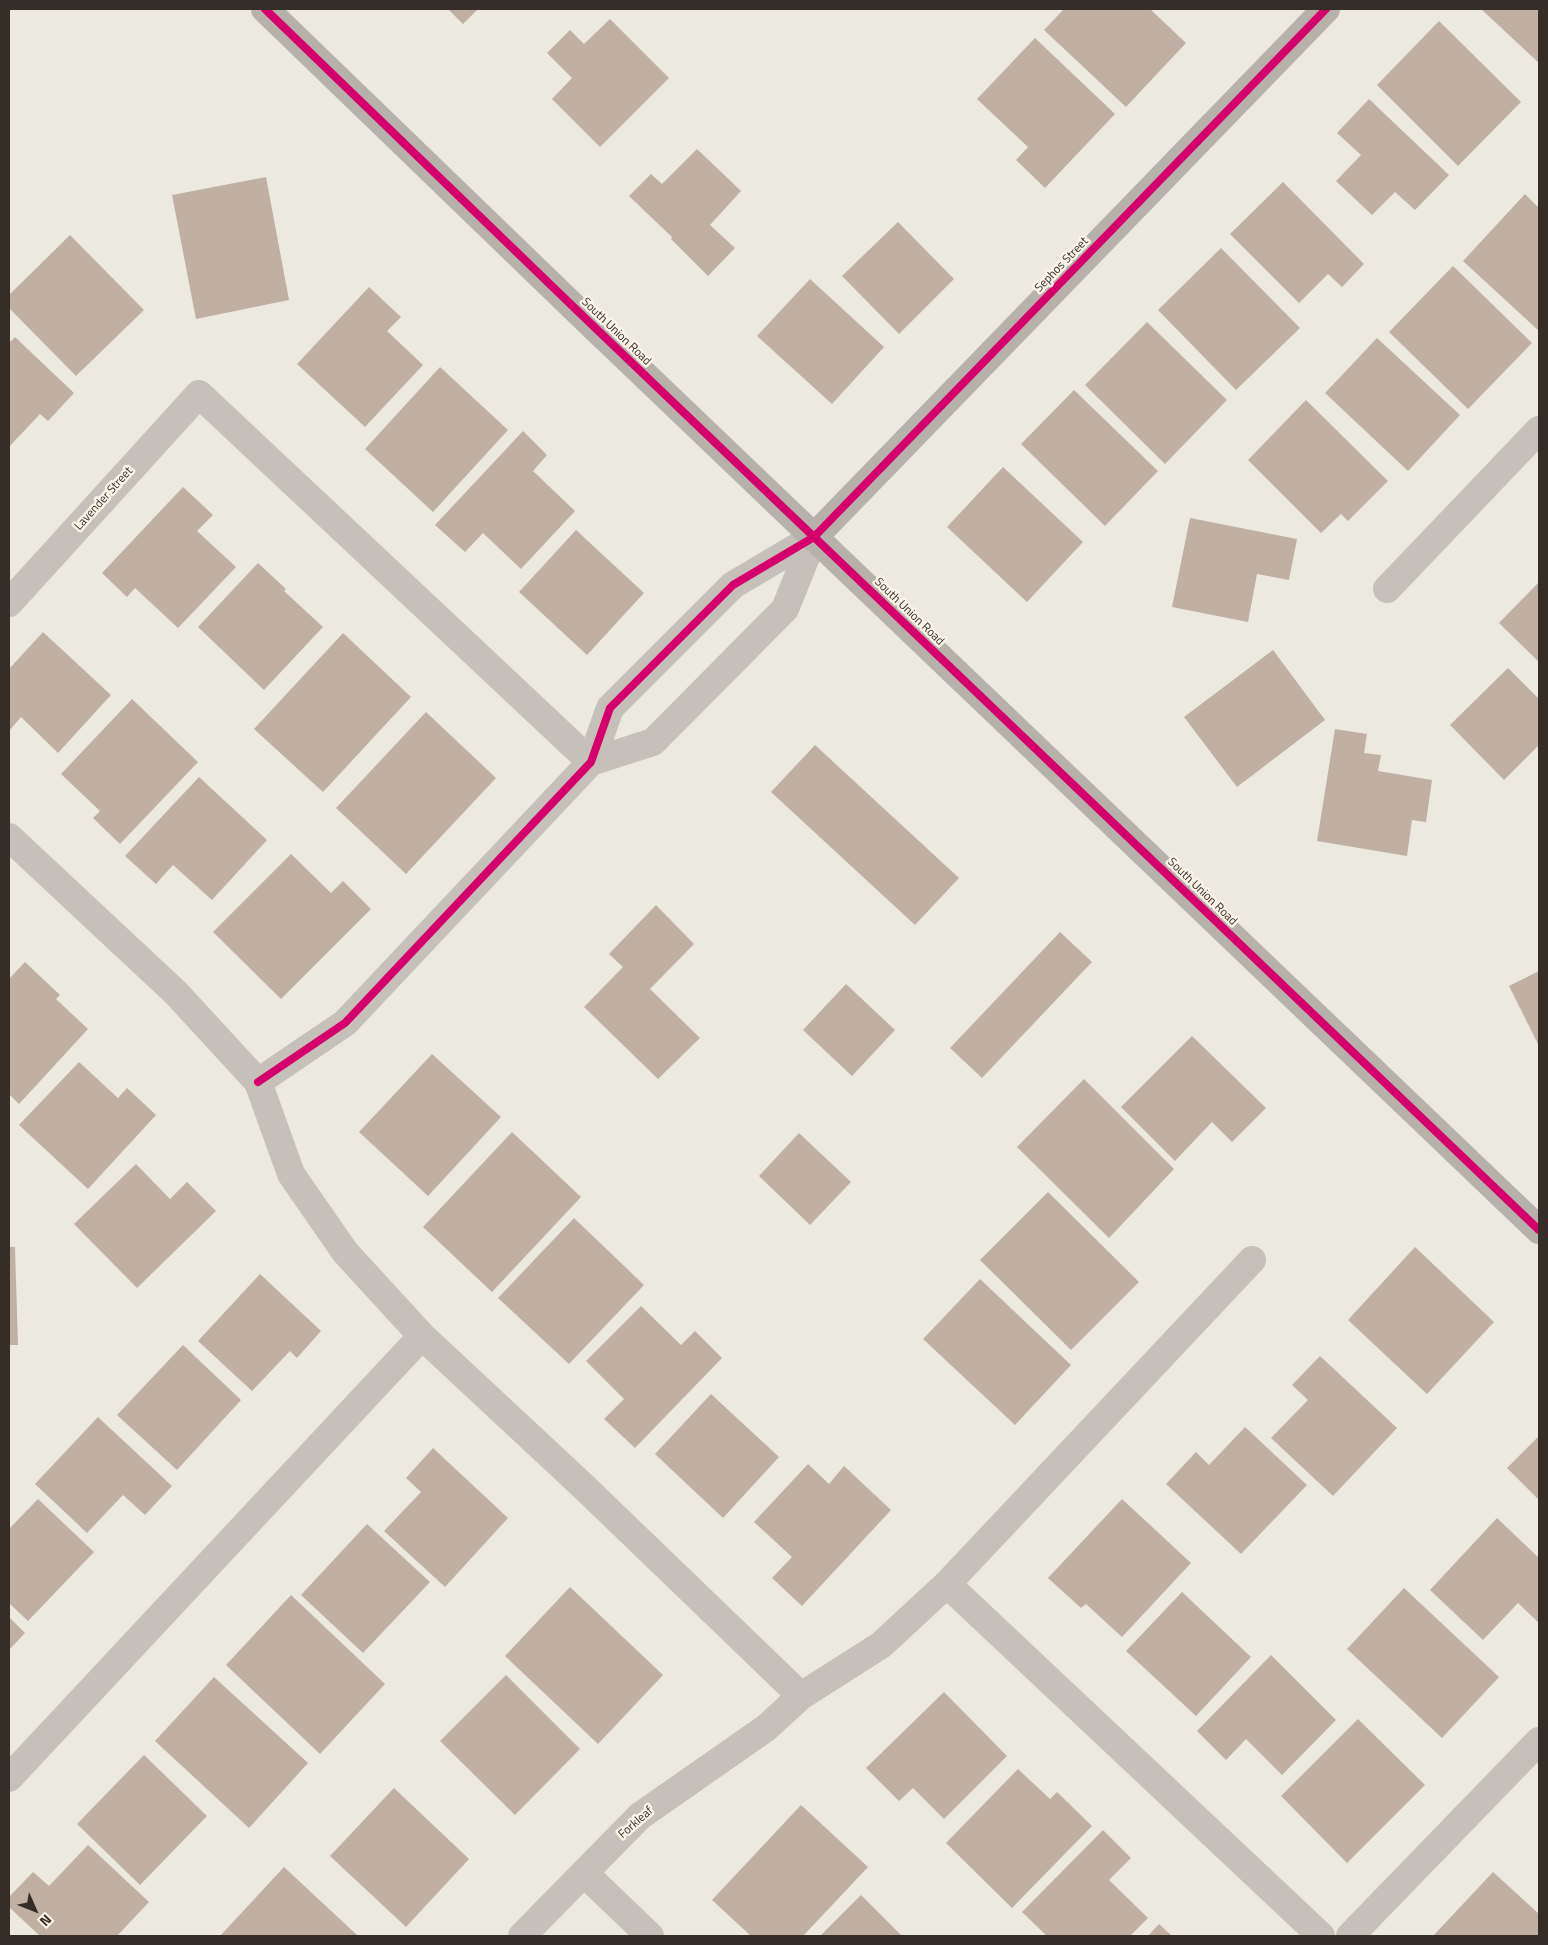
<!DOCTYPE html>
<style>
body{margin:0}
#map{position:relative;width:1548px;height:1945px;overflow:hidden;background:#ece9e1;font-family:"Titillium Web",sans-serif}
canvas{display:block}
.frame{position:absolute;inset:0;border:10px solid #352e28;pointer-events:none}
.north{position:absolute;left:10px;top:1885px;width:50px;height:50px;-webkit-text-stroke:4px #f9f3e8;paint-order:stroke;rotate:134deg;font-size:14px;font-weight:700;line-height:20px;text-align:center;color:#352e28}
.north::after{content:'';display:block;margin:auto;width:18px;height:22px;background:#352e28;clip-path:polygon(50% 0,100% 100%,50% 72%,0 100%)}
</style>
<div id="map">
<canvas width="1548" height="1945"></canvas>
<div class="frame"></div>
<div class="north">N</div>
</div>
<script>
const ctx = document.querySelector('canvas').getContext('2d');
ctx.lineJoin = 'round';
function fill(path, color) { ctx.fillStyle = color; ctx.fill(path, 'evenodd'); }
function stroke(path, color, width, dash) { ctx.strokeStyle = color; ctx.lineWidth = width; ctx.lineCap = dash ? 'butt' : 'round'; ctx.setLineDash(dash || []); ctx.stroke(path); }
function drawText(font, color, halo, rows, align = 'center') {
  ctx.font = font + ' "Titillium Web",sans-serif'; ctx.lineWidth = 5; ctx.setLineDash([]); ctx.textBaseline = 'middle'; ctx.strokeStyle = halo; ctx.fillStyle = color; for (const [text, x, y, turn = 0] of rows) {
    ctx.save(); ctx.translate(x, y); ctx.rotate((+turn || 0) * Math.PI / 180); ctx.textAlign = isNaN(turn) ? turn : align; if (halo) ctx.strokeText(text, 0, 0); ctx.fillText(text, 0, 0); ctx.restore();
  }
}
fill(new Path2D(`
 M448,9H478L463,24Z
 M1064,9H1150L1186,43L1126,107L1044,30Z
 M1481,9H1539V63Z
 M610,19L669,78L600,147L552,99L572,78L547,53L570,30L584,44Z
 M1439,21L1521,102L1458,166L1377,85Z
 M1035,38L1115,114L1045,188L1016,160L1028,147L977,99Z
 M1369,99L1449,175L1415,210L1395,192L1372,215L1336,181L1361,155L1337,133Z
 M697,149L741,191L710,225L735,248L708,276L671,239L672,237L629,196L651,174L662,184Z
 M266,177L289,300L196,319L172,195Z
 M1283,182L1364,264L1342,287L1328,274L1299,303L1230,234Z
 M1525,194L1539,208V331L1463,261Z
 M898,222L954,279L899,334L842,276Z
 M70,235L144,310L76,376L9,308V295Z
 M1221,248L1300,328L1236,390L1158,310Z
 M1453,266L1532,343L1468,409L1389,332Z
 M810,279L884,347L832,404L757,336Z
 M369,287L401,317L387,331L423,365L365,427L297,364Z
 M1147,322L1227,400L1165,464L1085,385Z
 M15,337L74,393L48,421L40,414L9,447V343Z
 M1377,338L1460,415L1408,471L1325,393Z
 M440,367L508,430L433,512L365,449Z
 M1074,390L1158,471L1105,526L1021,444Z
 M1306,400L1388,481L1348,521L1341,514L1321,533L1248,460Z
 M523,431L547,455L533,471L575,511L521,569L483,533L465,552L435,525Z
 M1003,467L1083,542L1027,602L947,527Z
 M183,487L213,515L197,531L236,567L178,628L135,588L127,597L102,573Z
 M1190,518L1297,539L1289,580L1257,574L1248,622L1172,607Z
 M576,530L644,593L587,655L519,592Z
 M258,563L286,589L284,591L323,627L264,690L198,627Z
 M1539,582V662L1499,623Z
 M43,632L111,695L58,753L21,717L9,731V669Z
 M343,633L411,697L323,792L254,729Z
 M1273,650L1325,720L1237,787L1184,717Z
 M1508,668L1539,699V745L1504,780L1450,725Z
 M132,699L198,762L120,844L93,818L100,811L61,774Z
 M426,712L496,778L406,874L336,808Z
 M1335,729L1367,734L1364,753L1381,755L1378,771L1432,780L1426,822L1412,820L1407,856L1317,841Z
 M815,745L959,878L915,925L771,792Z
 M199,777L267,840L212,900L173,865L156,884L125,856Z
 M291,854L331,893L343,881L371,909L281,999L213,932Z
 M656,905L694,944L650,989L700,1038L658,1079L584,1007L623,967L609,954Z
 M1060,932L1092,962L982,1078L950,1048Z
 M25,962L60,995L56,999L88,1029L19,1104L9,1094V979Z
 M1539,971V1046L1509,986Z
 M846,984L895,1030L852,1076L803,1030Z
 M1192,1036L1266,1108L1232,1142L1212,1122L1175,1161L1121,1107Z
 M432,1054L501,1117L428,1196L359,1132Z
 M79,1062L118,1098L127,1088L156,1115L88,1189L19,1125Z
 M1084,1079L1174,1169L1109,1238L1017,1147Z
 M512,1132L581,1197L492,1292L423,1227Z
 M799,1133L851,1182L810,1225L759,1176Z
 M136,1164L170,1199L187,1182L216,1211L137,1288L74,1224Z
 M1048,1192L1139,1282L1071,1350L980,1260Z
 M574,1218L644,1285L569,1364L498,1298Z
 M9,1247H15L18,1345H9Z
 M1415,1247L1494,1322L1427,1394L1348,1320Z
 M260,1274L321,1331L297,1358L290,1351L252,1391L198,1341Z
 M980,1279L1071,1365L1015,1425L923,1339Z
 M641,1306L681,1345L695,1331L722,1358L635,1448L604,1419L624,1399L586,1361Z
 M183,1345L241,1400L177,1470L117,1415Z
 M1320,1356L1397,1428L1333,1496L1271,1438L1308,1400L1292,1385Z
 M711,1394L779,1457L723,1518L655,1454Z
 M98,1417L172,1486L145,1515L123,1495L87,1533L35,1484Z
 M1245,1427L1307,1485L1241,1554L1166,1484L1196,1452L1209,1465Z
 M1539,1436V1500L1507,1468Z
 M433,1448L508,1518L445,1587L384,1531L421,1492L406,1478Z
 M808,1464L829,1484L844,1466L891,1510L802,1606L772,1578L792,1557L754,1522Z
 M38,1499L94,1552L28,1621L9,1603V1529Z
 M1122,1499L1191,1563L1122,1637L1086,1604L1081,1608L1048,1578Z
 M1497,1518L1539,1558V1623L1518,1603L1483,1640L1430,1590Z
 M367,1524L430,1582L363,1653L301,1595Z
 M570,1587L663,1675L598,1744L505,1656Z
 M1404,1588L1499,1677L1442,1738L1347,1649Z
 M1182,1592L1251,1657L1196,1716L1126,1651Z
 M291,1595L385,1684L320,1754L226,1665Z
 M9,1617L25,1633L9,1650Z
 M1271,1655L1336,1720L1282,1775L1246,1739L1226,1760L1197,1731Z
 M506,1675L580,1749L515,1815L440,1741Z
 M214,1677L308,1763L249,1828L155,1741Z
 M944,1692L1007,1756L944,1819L913,1788L899,1801L866,1768Z
 M1358,1719L1425,1785L1347,1863L1281,1796Z
 M144,1755L207,1816L140,1885L77,1824Z
 M1018,1769L1050,1799L1057,1792L1092,1826L1012,1908L946,1843Z
 M394,1788L469,1859L406,1927L330,1856Z
 M801,1805L868,1867L803,1936H751L712,1900Z
 M1103,1830L1131,1858L1109,1880L1148,1918L1130,1936H1047L1022,1912Z
 M88,1845L149,1902L117,1936H40L9,1907V1897L33,1872L49,1886Z
 M284,1867L358,1936H220Z
 M1493,1872L1539,1914V1936H1433Z
 M861,1895L902,1936H820Z
 M1159,1924L1172,1936H1148Z`), '#bfb0a3');
stroke(new Path2D(`
 M1387,589L1539,430
 M9,603L199,394L591,762
 M591,762L653,742L785,609L814,537
 M9,837L176,993L258,1082L291,1174L345,1252L422,1336L584,1487L801,1696
 M258,1082L345,1023L591,762L610,708L733,585L814,537
 M947,1584L1321,1936
 M9,1778L422,1336
 M584,1873L650,1936
 M522,1936L640,1816L766,1728L801,1696L881,1645L947,1584L1252,1260
 M1350,1936L1539,1741`), '#c5c0b9', 28);
stroke(new Path2D(`
 M265,9L587,320L1539,1230
 M814,537L1326,9`), '#b6b1aa', 28);
stroke(new Path2D(`
 M265,9L587,320L1539,1230
 M258,1082L345,1023L591,762L610,708L733,585L814,537L1326,9`), '#d6006c', 8);
drawText('12px', '#352e28', '#f9f3e8', [
 ["Sephos Street",1062,265,-46],
 ["South Union Road",616,332,44],
 ["Lavender Street",104,499,-48],
 ["South Union Road",909,612,44],
 ["South Union Road",1202,892,44],
 ["Forkleaf",636,1823,-41]
]);
</script>
